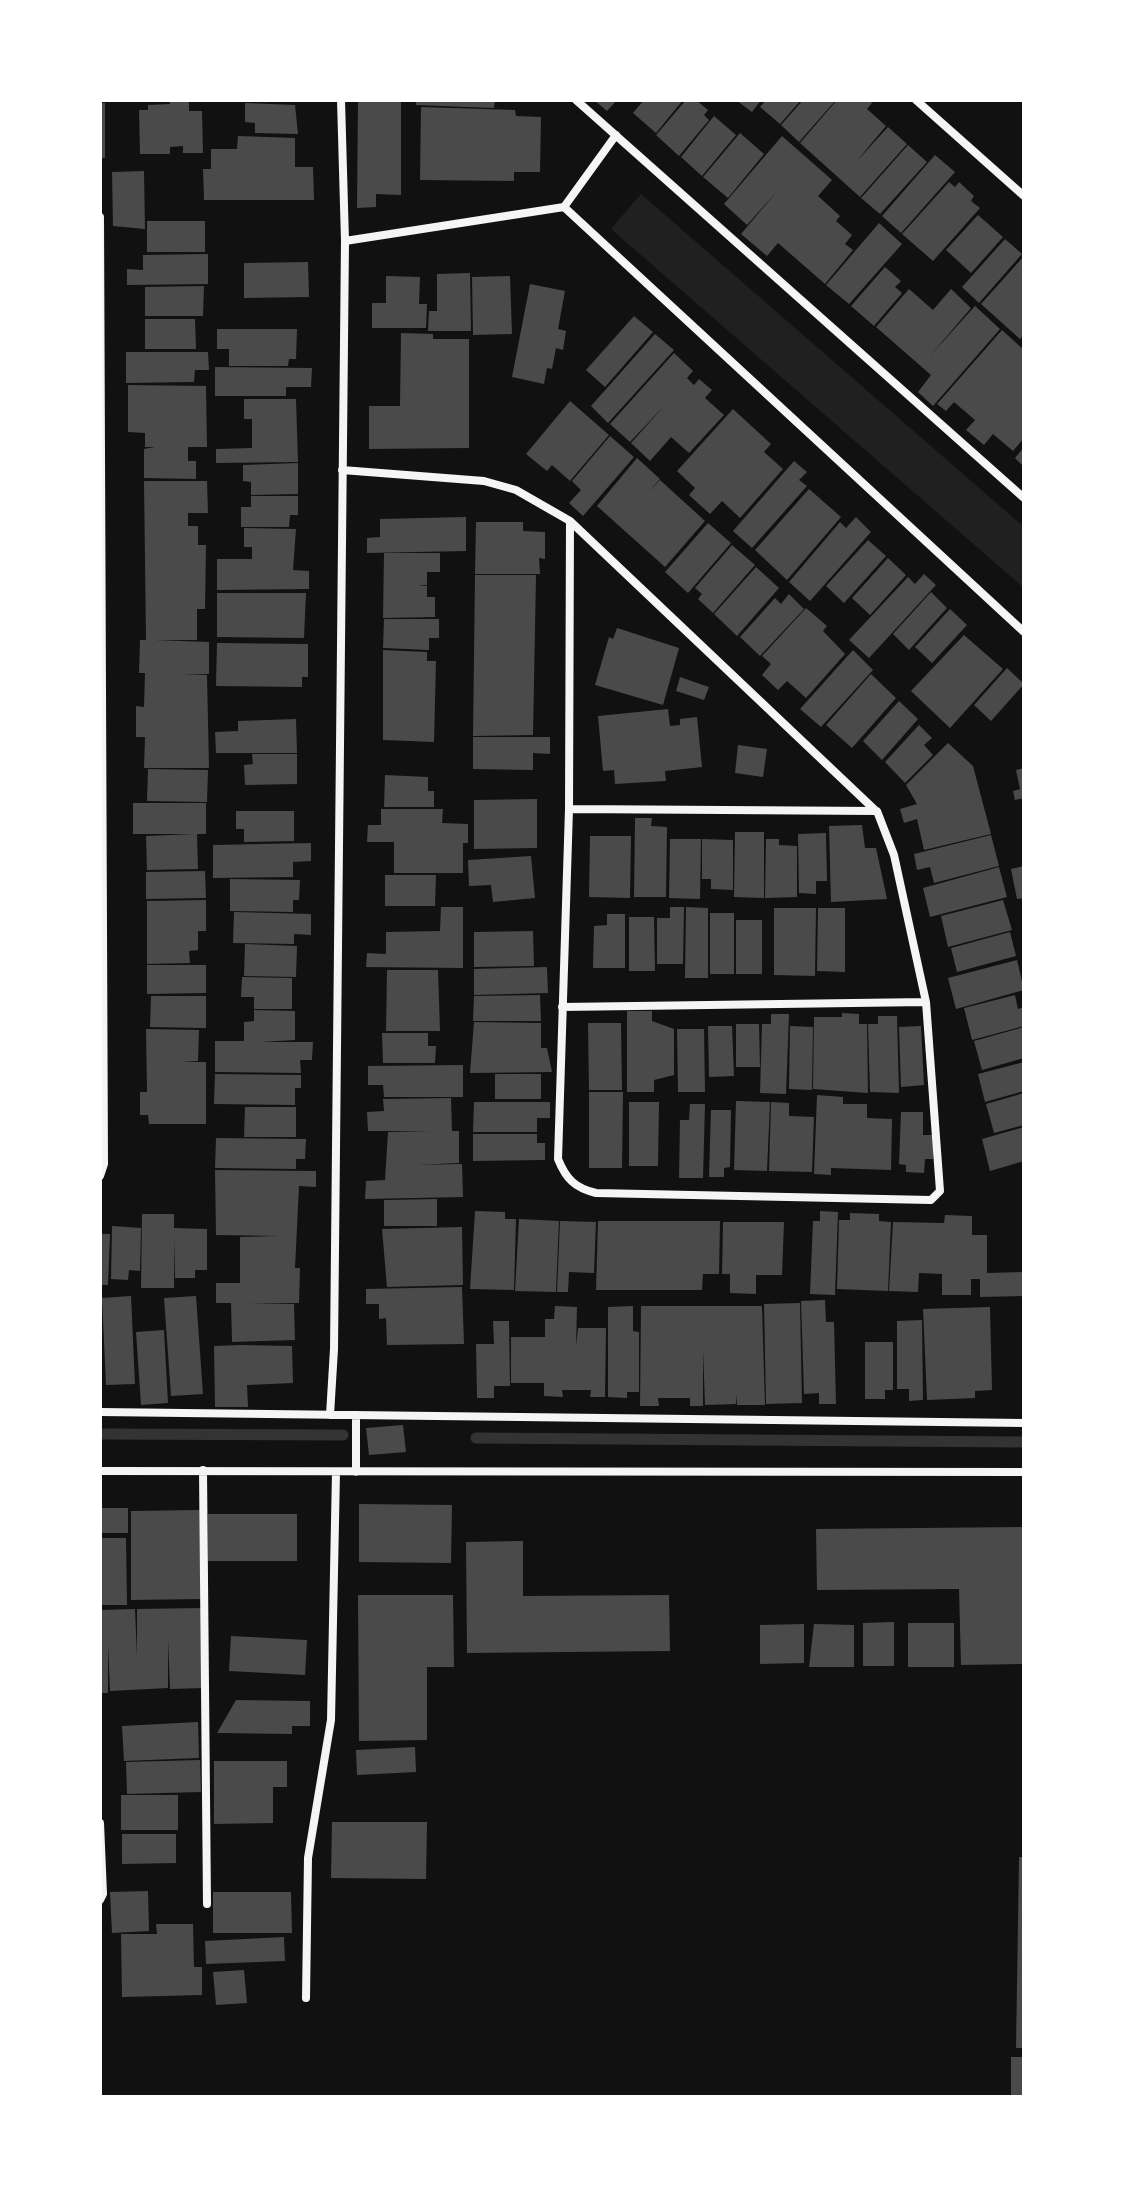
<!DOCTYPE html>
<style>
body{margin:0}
#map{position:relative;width:1124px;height:2197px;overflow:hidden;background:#111;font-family:"DejaVu Sans",sans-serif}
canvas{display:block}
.frame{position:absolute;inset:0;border:102px solid #fff;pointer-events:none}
</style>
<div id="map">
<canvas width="1124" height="2197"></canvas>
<div class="frame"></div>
</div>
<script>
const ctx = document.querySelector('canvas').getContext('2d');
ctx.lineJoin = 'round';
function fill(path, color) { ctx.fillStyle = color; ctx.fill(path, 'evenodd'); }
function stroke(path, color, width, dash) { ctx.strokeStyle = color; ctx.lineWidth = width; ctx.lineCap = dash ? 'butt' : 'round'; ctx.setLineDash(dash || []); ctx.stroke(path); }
fill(new Path2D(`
 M641,194L1024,527V588L611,229Z`), '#202020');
stroke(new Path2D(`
 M100,1434L343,1435
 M476,1438L1024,1442`), '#333', 11);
fill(new Path2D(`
 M169,100H189V111H202L203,153H183V146L170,147V154H140L139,110H148V105L170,104Z
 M358,100H401V195L376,194V207L357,208Z
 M416,100H495L494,108L416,105Z
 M594,100H617L607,111Z
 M644,100H683L656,133L633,113Z
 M686,100H696L708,110L704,115L709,120L679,156L656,135Z
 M736,100H761L752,112Z
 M766,100H801L780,124L760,107Z
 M803,100H836L799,142L781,125Z
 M837,100H869L872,103L867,109L886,126L855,163L888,127L907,144L860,197L800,143Z
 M100,103H105V158H100Z
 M245,103L295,105L298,134L255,133V123L245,122Z
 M421,107L515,110L516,116L541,117L540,172H514V181L420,180Z
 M714,116L736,135L702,176L681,157Z
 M740,133L764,154L728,198L703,177Z
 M238,136L295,138V167H313L314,200H204L203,169H211V149H237Z
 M782,136L832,180L818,196L840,216L836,221L852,235L845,244L853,250L825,284L778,243L767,256L741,234L778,190L747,225L724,204Z
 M908,145L927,162L880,214L861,198Z
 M935,155L955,172L901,233L882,216Z
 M144,171L145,229L113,226L112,172Z
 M949,182L955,187L959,182L974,196L971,201L980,208L933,261L902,234Z
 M978,215L1003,237L971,273L946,250Z
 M147,221H205V252H147Z
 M879,223L902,244L849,304L826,285Z
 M1005,239L1022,254L979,303L962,287Z
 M208,254V284L127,285V269L143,270V255Z
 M1024,256V335L1020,339L981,304Z
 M308,262L309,297L244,298V263Z
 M885,267L901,281L895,287L902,293L874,326L851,306Z
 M470,273L471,331H428L429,311H437V274Z
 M386,276L420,277L419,304H427L426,328H372V303H386Z
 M510,276L512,334L473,335L472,277Z
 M530,284L565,291L558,329L566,331L563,350L556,348L552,369L547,368L544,384L512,377Z
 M204,286L203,316H145V287Z
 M909,289L933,310L951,289L971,308L929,357L975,306L1000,329L933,406L918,392L931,375L876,327Z
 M634,316L653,332L605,387L586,370Z
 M145,319H195L196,349H145Z
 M217,329H297L296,359H289L288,366H229V349H217Z
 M1002,330L1024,350V438L1013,451L993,434L984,445L966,430L975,420L954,402L946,411L937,404Z
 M401,333L433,334V339H469V448L369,449V406H400Z
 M655,334L674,350L608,423L591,406Z
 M126,352H208L209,370H195L194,382L126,383Z
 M674,353L693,371L687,378L694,385L699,379L712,390L705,398L724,415L689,453L671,437L650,461L631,443L666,404L630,442L610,424Z
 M215,367L312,368L311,387H286V396H215Z
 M128,385L206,386L207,447H188V461H196V479L144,478V449L155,447H145V433L128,432Z
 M244,399H296L298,462L216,463V449L252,448V419H244Z
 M570,401L609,435L570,481L552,465L547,471L526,454Z
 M733,409L771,444L764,452L783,469L740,518L722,501L710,514L689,495L695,488L677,471Z
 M610,436L634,457L583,516L569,503L581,490L572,481Z
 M1024,447V467L1015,458Z
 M637,458L660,479L649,491L660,480L705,521L665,567L597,506Z
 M794,461L807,472L799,480L807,486L752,548L733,531Z
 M298,463V494L251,495V482L243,481V465Z
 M144,481H207L208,513H188V526H198V545H206L205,609H197V640H155L209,642V674L183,675H207L209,768H144L145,737H136V706L144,707L145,673H139L140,640H146Z
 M809,489L841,517L787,580L755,550Z
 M251,496H298V515H290L289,527H241V507H251Z
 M466,517V551L367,553V538L380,537V519Z
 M856,517L871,532L810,601L789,582L840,522L846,528Z
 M476,522H523V531L545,532V559L539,558L540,574H475Z
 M708,523L731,543L688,593L665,572Z
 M244,528L296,529L293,570L309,571V589L217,590V559H252V547H244Z
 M868,540L886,556L844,603L826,586Z
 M732,545L755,565L713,613L698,599L702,594L695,588Z
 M384,553H440V572H427V585H418L427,586V597H435V617L383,618Z
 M888,558L906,575L870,615L852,598Z
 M756,567L779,588L737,636L714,614Z
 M924,574L936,585L869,658L849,640L908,577L915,584Z
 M475,575H536L533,735L473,736Z
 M931,592L947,608L909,650L893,634Z
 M217,593H306L304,638L217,637Z
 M789,594L804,609L760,656L740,637L775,598L781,604Z
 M806,608L827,626L823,631L845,654L806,698L787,681L778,690L762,675L771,664L762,656Z
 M950,609L967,625L932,663L915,647Z
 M384,619H439V638H429V650L383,648Z
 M617,628L679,648L663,705L595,685L609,637L613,639Z
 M964,635L1003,669L950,728L911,691Z
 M217,643L308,644V677H302V687L216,686Z
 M383,650L427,652V661H436L434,742L383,740Z
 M853,650L873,670L821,727L800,709Z
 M1007,668L1024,684L991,721L974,705Z
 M871,674L896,698L852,748L826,725Z
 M680,677L709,687L704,700L676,691Z
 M899,701L918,719L882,760L863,741Z
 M668,709L670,726L680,725V719L697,717L702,767L665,771L666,781L615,784L614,770L603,771L598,716Z
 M296,719L297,753H216L215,732L238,731V721Z
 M919,725L932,738L924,745L933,755L905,783L885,762Z
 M473,737H550V754L533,753V770L473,769Z
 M948,743L973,766L991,834L924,850L917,819L904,823L900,809L917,804L906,785Z
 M738,745L767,749L763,777L735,773Z
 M252,754H297V784L245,785L244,765L253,764Z
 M1024,768V798L1015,800L1013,791L1020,789L1016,770Z
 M148,769L208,770L207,802L147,801Z
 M385,775L428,777V791H434V807H384Z
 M537,799V848L474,849V800Z
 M133,803H206V834H197L198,869L147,870L146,836L194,834H133Z
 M381,809H443L442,823L468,824V843H463V873H394V842H367L368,825H381Z
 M236,811H294V841L244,842V829H236Z
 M635,818H652L651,826L667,827L666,897H634Z
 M862,825L865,848H876L887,899L831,902L829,826Z
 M735,832H764V898L734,897Z
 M826,833L827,881H816V894L799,893L798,834Z
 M991,835L999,866L934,883L930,867L917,870L914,854Z
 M590,836H631L630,898L589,897Z
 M670,839H701L700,899L669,898Z
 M702,839L733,840V890L711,889V879H702Z
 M766,839H779V845L797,846V897L765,898Z
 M311,843V861L293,862V877L213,878V845Z
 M531,856L535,898L493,902L491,885L469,886L468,860Z
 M1024,866V898L1017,899L1011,869Z
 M999,867L1007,897L930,917L923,888Z
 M205,871L206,898L146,899V872Z
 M385,875H436L435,906H385Z
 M230,879L300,880L299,900H293V912L230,911Z
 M206,900V931H198V950L189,951L190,963L147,964V901Z
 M1003,900L1012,930L948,947L941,916Z
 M441,907H463V968L366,967L367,953L386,954V932L440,931Z
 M670,907H684L683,964H657V918H670Z
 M686,907L708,908V978H685Z
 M774,908H816L815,976L774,975Z
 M818,908H845V972L817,971Z
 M234,912L311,914V935L294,934V944L233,943Z
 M710,913H734V974H710Z
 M607,914H625V968H593L594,926L607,925Z
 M629,917H654L655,971H629Z
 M736,920H762V974H736Z
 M533,931L534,966L474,967V932Z
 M1010,932L1016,956L957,972L951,948Z
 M245,944L297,946L296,977L244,976Z
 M1017,960L1024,990L956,1009L948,978Z
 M147,965H206V993L147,994Z
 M547,967L548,993L474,995V969Z
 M387,970H438L440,1031H386Z
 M242,977L292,978V1009H254V997H241Z
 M540,995L541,1021H473L474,996Z
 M1015,995L1018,1009L1024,1007V1026L972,1040L964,1008Z
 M151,996H206V1028L150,1027Z
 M254,1010L295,1011V1040L261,1042H313L312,1060H300L301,1073L215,1072V1041H244V1022L254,1021Z
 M627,1011H652V1021L674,1029V1075L654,1080V1092H627Z
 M842,1013L859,1014V1024H867L868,1093L813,1089L814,1017H842Z
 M771,1014H789L786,1094L760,1093L762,1024H771Z
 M878,1016H897L899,1093L870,1092L868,1024H878Z
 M474,1022L541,1023V1048H547L552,1072L470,1073Z
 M588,1023H621L622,1090H589Z
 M736,1024H759L760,1067H736Z
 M708,1026H732L734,1076L709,1077Z
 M790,1026L813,1027L812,1090L789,1089Z
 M921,1026L924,1085L901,1087L899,1027Z
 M1024,1027V1058L982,1070L974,1041Z
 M146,1029L199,1030L198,1061L181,1062H206V1124H149L148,1115H140V1092H147Z
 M677,1029H704L705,1092H678Z
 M382,1033H428V1046H436L435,1063H383Z
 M1024,1062V1091L985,1102L978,1074Z
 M463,1065V1097H384L383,1085H368V1066Z
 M215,1074L301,1075V1088H295V1105L214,1104Z
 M495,1074H541V1099H495Z
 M589,1092H623L622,1168H589Z
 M1024,1093V1125L994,1133L986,1104Z
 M817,1095L843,1097V1104H867V1118L892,1119L891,1170L831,1168V1175L814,1174Z
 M451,1098L452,1131H459V1163L417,1165L462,1164L463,1197L365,1199L366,1181L385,1180L388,1132L432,1131H368L367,1112L384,1111L383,1099Z
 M736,1101L770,1102L767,1171L734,1170Z
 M474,1102H550V1118H537V1132H473Z
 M629,1102H659L658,1166H629Z
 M771,1102L789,1103V1116L814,1117L812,1172L769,1171Z
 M690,1104H705L703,1178H679L680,1120H689Z
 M245,1107H296V1137H244Z
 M711,1110H731L730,1167L724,1168V1177H709Z
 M901,1112H923V1135H933V1159H925L924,1173L906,1172V1165L899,1164Z
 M1024,1127V1161L990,1171L982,1139Z
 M473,1134H537V1143H545V1160L473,1161Z
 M216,1138L306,1139L305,1159H296V1169L215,1168Z
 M215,1170L316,1171V1187L299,1186L295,1268H300L299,1303H250L294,1304L295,1340L232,1342L231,1303H216V1283H240V1237L280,1236L216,1235Z
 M437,1199V1226H384V1200Z
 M475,1211L505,1212V1219H516L514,1290L470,1289Z
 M820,1211L838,1212L835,1295L810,1294L813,1221H820Z
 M850,1213L879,1214V1221L891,1222L888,1291L837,1289L839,1220H850Z
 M142,1214H174V1228L207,1229V1270H195V1278H175L174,1238V1288H141Z
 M945,1215L972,1216V1235H987V1273L1023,1272V1296L980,1297V1279H971V1295H942V1274L919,1273L918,1292L889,1291L893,1222L944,1223Z
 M519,1219L559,1221L556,1292L515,1291Z
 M560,1221L596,1222L594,1273L569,1272L568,1292H557Z
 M598,1221H720L719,1274H703L702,1290H596Z
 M723,1222H784L782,1275H756V1294L730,1293V1274H722Z
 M112,1226L141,1228L140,1271L129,1270L128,1280L111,1279Z
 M462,1227L463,1285L387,1287L382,1229Z
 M100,1234H110L108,1285H100Z
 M462,1287L464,1344L387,1345L386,1318L379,1319V1304H366V1289Z
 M131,1296L135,1384L106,1385L102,1298Z
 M196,1296L203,1394L171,1396L164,1298Z
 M825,1300L826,1322H834L836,1404H819V1393L804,1394L801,1301Z
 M800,1303L802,1403L766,1404L764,1304Z
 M555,1306L577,1307L576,1346L578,1328H606L605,1397H590L591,1390H562L563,1397L544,1396V1383H511V1337H545V1319H554Z
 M633,1306V1331L639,1332V1392H627V1398L608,1397V1307Z
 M641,1306H762L765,1405H737V1395L736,1404L705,1405L703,1349V1406H690V1398H658L659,1406H640Z
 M990,1307L992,1390L975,1391V1398L927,1400L923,1309Z
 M922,1320L923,1400L909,1401V1389H897V1321Z
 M493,1321H509L510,1386H494V1398H477L476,1344H494Z
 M164,1330L168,1403L141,1405L136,1332Z
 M865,1342H893V1390H885V1399H865Z
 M241,1345L292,1346L293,1383L247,1385L248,1407H215L214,1346Z
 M403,1425L406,1452L369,1455L366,1428Z
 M359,1504L452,1505L451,1563L359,1562Z
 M100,1508H128V1533H100Z
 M201,1510V1599L131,1600V1511Z
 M208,1514H297V1561H208Z
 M1022,1527L1023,1664L961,1665L959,1589L817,1590L816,1529Z
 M100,1538H126L127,1605H100Z
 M523,1541V1596L669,1595L670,1651L467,1653L466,1542Z
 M358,1595H453L454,1667H427V1740L359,1741Z
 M203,1608L205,1688L170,1689L168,1639V1688L110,1691L108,1644V1693H100V1610L135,1609L137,1656V1609Z
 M894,1622V1666H863V1623Z
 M908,1623H954V1667H908Z
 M804,1624V1663L760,1664V1625Z
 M814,1624L854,1625V1667H809Z
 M231,1636L307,1640L305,1675L229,1671Z
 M236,1700L310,1701V1726H292V1734L217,1733Z
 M198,1722L199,1758L124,1761L122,1726Z
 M415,1747L416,1772L357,1775L356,1750Z
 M200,1760L201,1792L127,1794L126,1762Z
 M214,1761H287V1787H273V1823L214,1824Z
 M121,1795H178V1830H121Z
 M332,1822H427L426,1879L331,1878Z
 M122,1834H176V1863L122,1864Z
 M1019,1857H1024V2048H1016Z
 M148,1891L149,1931L112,1933L110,1892Z
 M213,1892H291L292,1933H213Z
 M156,1924H193L194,1967H202V1995L122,1997L121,1934H157Z
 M284,1937L285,1961L206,1964L205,1941Z
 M244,1970L247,2003L216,2005L213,1972Z
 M1011,2057H1024V2097H1011Z`), '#4a4a4a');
stroke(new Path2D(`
 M576,100L1024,498
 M916,100L1024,196
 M564,207L1024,632
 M100,217L104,1164L100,1176
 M345,241L564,207L616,135
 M342,470L484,481L516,490L570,521L569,809L877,811L894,855L926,1002L562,1007
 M570,521L876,811
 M569,809L558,1159C566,1179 575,1188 596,1193L931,1200L940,1191L926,1002
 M100,1412L1024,1423
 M330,1415L334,1349L345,241L341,100
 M203,1470L207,1904
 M100,1471L1024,1472
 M356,1472V1415
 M100,1823L103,1894L100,1900
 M306,1998L308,1858L331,1720L336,1472`), '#f5f5f5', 8);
</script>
